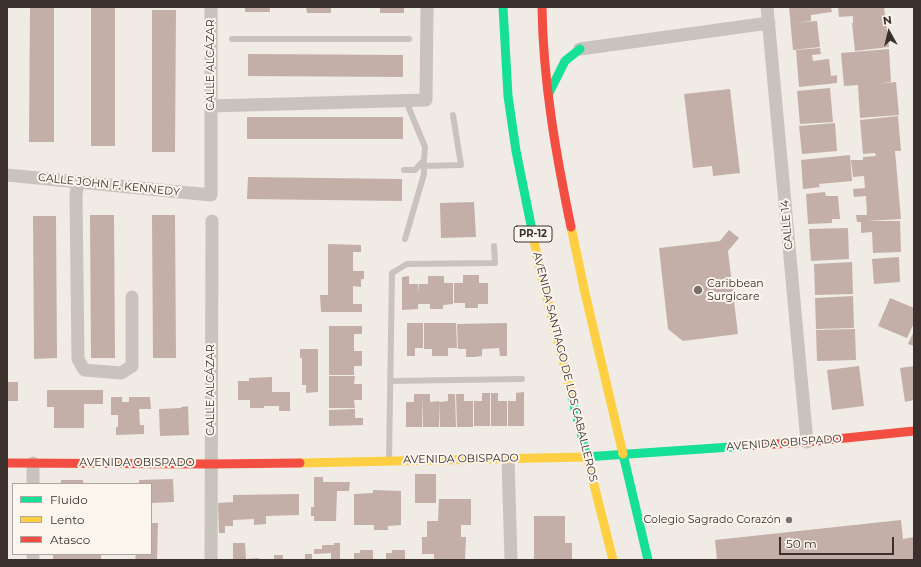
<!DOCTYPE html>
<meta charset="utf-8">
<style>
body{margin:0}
#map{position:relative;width:921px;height:567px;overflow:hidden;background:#f0ebe5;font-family:Montserrat,sans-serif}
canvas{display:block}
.frame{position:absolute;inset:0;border:8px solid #3b302b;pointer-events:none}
.legend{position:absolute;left:12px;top:483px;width:140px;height:72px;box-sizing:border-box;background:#fbf5ee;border:1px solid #aea6a0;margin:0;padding:5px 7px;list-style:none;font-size:12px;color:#3b302b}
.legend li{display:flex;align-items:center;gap:8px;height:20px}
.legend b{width:20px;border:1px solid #aea6a0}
.north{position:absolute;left:869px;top:12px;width:40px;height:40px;-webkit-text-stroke:3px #fbf5ee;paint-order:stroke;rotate:352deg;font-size:11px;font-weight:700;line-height:16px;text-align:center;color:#3b302b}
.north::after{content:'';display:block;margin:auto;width:14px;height:18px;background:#3b302b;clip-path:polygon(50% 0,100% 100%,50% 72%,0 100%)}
.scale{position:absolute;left:779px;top:537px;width:115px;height:18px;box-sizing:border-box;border:2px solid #3b302b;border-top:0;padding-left:5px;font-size:12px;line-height:14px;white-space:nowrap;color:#3b302b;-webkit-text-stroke:3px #fbf5ee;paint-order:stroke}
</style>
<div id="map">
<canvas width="921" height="567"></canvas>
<div class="frame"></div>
<ul class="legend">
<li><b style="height:5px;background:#16e098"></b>Fluido</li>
<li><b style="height:5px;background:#ffcf43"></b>Lento</li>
<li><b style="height:5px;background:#f24e42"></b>Atasco</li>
</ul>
<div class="north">N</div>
<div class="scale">50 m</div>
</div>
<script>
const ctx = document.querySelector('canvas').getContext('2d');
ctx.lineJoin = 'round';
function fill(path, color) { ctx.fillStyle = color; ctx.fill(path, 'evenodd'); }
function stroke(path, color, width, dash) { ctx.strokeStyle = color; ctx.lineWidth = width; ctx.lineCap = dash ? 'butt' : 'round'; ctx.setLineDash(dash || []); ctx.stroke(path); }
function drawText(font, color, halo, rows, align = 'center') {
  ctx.font = font + ' Montserrat,sans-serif'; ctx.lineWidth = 4; ctx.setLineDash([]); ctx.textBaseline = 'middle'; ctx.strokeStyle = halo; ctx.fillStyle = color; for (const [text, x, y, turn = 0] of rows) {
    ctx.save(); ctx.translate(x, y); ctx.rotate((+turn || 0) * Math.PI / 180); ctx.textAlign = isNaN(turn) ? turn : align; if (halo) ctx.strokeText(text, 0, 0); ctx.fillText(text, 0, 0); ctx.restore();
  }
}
fill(new Path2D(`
 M30,7H54V142H29Z
 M91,7H115V146H91Z
 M245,7H270V12H245Z
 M306,7H331V13H307Z
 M380,7H404V13H380Z
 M789,7H831L832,12L811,15V21L793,23L817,21L820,47L793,50Z
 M838,7H884L889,47L855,51L852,23H853V16L839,17Z
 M152,10H176L175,152H152Z
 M820,48L821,54L812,55L813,61L829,59L831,76L837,75V83L799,87L796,50Z
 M889,49L891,82L875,84L896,82L899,115L860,118L858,85L844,86L841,53Z
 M248,54L403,55V77L248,76Z
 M830,88L833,122L800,124L797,91Z
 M730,89L740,173L713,176L712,166L693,168L684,94Z
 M898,116L901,151H895L901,219L867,221H900L901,252L873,253L872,232L861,233V222H857L856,215H867L866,196L854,197L853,189L865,188L864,176L853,177L851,160H863V157L876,156L875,153L863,154L860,120Z
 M247,117H403V139H247Z
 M835,123L837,151L802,154L799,126Z
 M850,155L852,181L819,184L820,187L803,189L801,160Z
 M248,177L402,179V201L247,199Z
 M825,192L826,196H838L840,219H832V223L808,224L806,194Z
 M474,202L476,237L441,238L440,203Z
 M90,215H114L115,358H91Z
 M152,215H175L176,358H153Z
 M33,216H56L57,358L34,359Z
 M848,228L849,259L811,261L809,229Z
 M729,230L739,238L728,251L738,334L683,341L668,329L659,248L720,241Z
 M328,244L361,245V252H353V271H364V279H352H361V287L353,286V304H362V312H321L320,295H328Z
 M899,257L900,282L874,284L872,259Z
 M852,262L853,294L815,295L814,264Z
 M463,275H479V283H488V304H478V308H465V303H454V283H463Z
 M409,276V284H418L419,292V284H428V276H444V283H453V304L443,305V309H430V304H418V309L402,310V277Z
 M853,296L854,328L816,329L815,298Z
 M890,298L914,308V323L907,338L878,326Z
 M407,323H423V348H415V356H407Z
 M424,323H456L457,348H448V356H432V349H424Z
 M507,323V356H500L499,348L482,349V356L474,357H466V349H458L457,324Z
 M329,326H362V334H354V351H362V366H354V375H329Z
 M855,329L856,360L817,361L816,330Z
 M914,331V346L908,344Z
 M300,349H318V392L306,393V385H302V358H300Z
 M859,366L864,406L832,410L827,370Z
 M914,366V400L905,402L900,368Z
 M329,376H355L354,384H362V400H354L355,408H329Z
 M272,377V392H290V411H279V406H264V408H250V400H238V381H249V378Z
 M7,382H18V401H7Z
 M47,390H103V404H84V428H54V407H47Z
 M524,392V426H508V401H516V393Z
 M482,393H490V426H474V401H482Z
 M491,393H498V401H507V426H491Z
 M414,394H422V427H406V402H414Z
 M422,394H430V402L439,401V427H423Z
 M448,394H455L456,427H440L439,402L448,401Z
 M456,394H464V401H473V427H457Z
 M111,397H122V402H129V397H150L151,409H139L140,425H144V434L116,435V427H118V415H111Z
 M188,406L189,435L160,436L159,409L181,408V407Z
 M355,409V418H363V425L329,426V410Z
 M415,474H436V503H415Z
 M314,477H323V482H350L349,491H337L336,521H314V516H311V507H314Z
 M173,479L174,502L151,503V484H139V480Z
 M61,480H83V484H61Z
 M373,490L401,491V525L388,526V530H374V525H354V494L373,493Z
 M299,494V515L266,516V524L254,525V519L233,520V526H225V533H219L218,503L233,502V495Z
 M439,499H471V525H461V537H466L465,560H434V554H422V537H427V521H438Z
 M534,516H565V543H572V559H574V560H534Z
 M901,520L903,539L914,537V560H717L715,540Z
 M151,523H158L157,560H135L136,554H151Z
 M233,543H245L246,559L259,558V560H233Z
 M334,543H340V560H331V553L314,554V549H322V545H334Z
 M360,550H373V560H354V553H360Z
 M392,550H405V560H386V553H392Z
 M53,554H101V560H53Z
 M305,554H312V560H305Z
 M274,555H283V560H274Z`), '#c3afa7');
stroke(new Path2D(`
 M232,39H409
 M424,166L461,165L453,115
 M404,170H415L424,160L425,147L406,101
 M405,239L424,174V163
 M390,381L522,379
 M389,459L392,273L407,264L495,263L494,246`), '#c9c3be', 6);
stroke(new Path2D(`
 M767,7L807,442
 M580,49L769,23
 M211,106L426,100L427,7
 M7,175L211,195V7
 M78,182L76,195L78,359L84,370L121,373L132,366V297
 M508,459L511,560
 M33,463V484
 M33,554V560
 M211,560L212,221`), '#c9c3be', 13);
stroke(new Path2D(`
 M503,7L508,96L516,151L532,230
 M549,93L565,61L580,49
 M571,393L587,457
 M623,454L648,560
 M585,457L745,446`), '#16e098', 9);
stroke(new Path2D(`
 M571,227L585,293L623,454
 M532,230L539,266L571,393
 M587,457L613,560
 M300,463L585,457`), '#ffcf43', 9);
stroke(new Path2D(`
 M542,7C543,81 556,155 571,227
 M745,446L807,442L914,431
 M7,463L211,464L300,463`), '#f24e42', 9);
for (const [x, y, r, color] of [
 [698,290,5,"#7a716c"],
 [789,520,4,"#7a716c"]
]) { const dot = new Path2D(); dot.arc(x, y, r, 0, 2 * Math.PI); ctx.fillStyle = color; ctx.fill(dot); stroke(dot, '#fbf5ee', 1.5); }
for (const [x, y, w] of [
 [533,234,38]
]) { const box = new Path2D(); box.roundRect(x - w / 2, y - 8, w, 16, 3); ctx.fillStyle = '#fbf5ee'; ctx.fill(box); stroke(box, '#3b302b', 1); }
drawText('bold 10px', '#3b302b', null, [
 ["PR-12",533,234]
]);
drawText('11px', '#3b302b', '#fbf5ee', [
 ["CALLE ALCÁZAR",211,65,-90],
 ["CALLE JOHN F. KENNEDY",109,185,6],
 ["CALLE 14",787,225,-95],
 ["AVENIDA SANTIAGO DE LOS CABALLEROS",565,367,76],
 ["CALLE ALCÁZAR",211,390,-90],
 ["AVENIDA OBISPADO",784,443,-4],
 ["AVENIDA OBISPADO",461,459,-1],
 ["AVENIDA OBISPADO",137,463]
]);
drawText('11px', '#3b302b', '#fbf5ee', [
 ["Caribbean",707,284],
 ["Surgicare",707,297],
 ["Colegio Sagrado Corazón",781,520,"right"]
], 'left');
</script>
